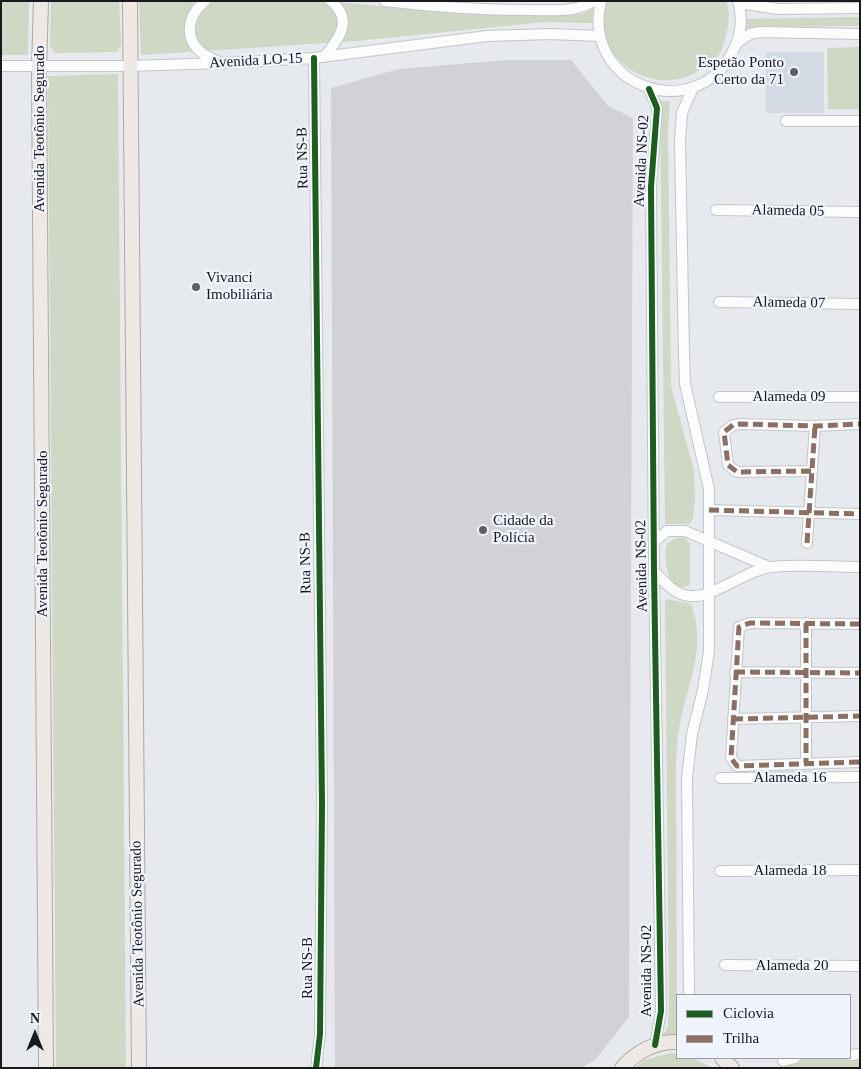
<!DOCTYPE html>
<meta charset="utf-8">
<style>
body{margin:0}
#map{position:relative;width:861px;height:1069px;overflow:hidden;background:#e6e9ed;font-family:"Times New Roman",serif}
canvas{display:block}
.frame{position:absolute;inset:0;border:2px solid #17191c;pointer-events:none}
.legend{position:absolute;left:676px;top:994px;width:175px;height:65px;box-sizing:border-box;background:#f0f5fd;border:1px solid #999da3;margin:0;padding:6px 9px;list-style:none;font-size:15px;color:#17191c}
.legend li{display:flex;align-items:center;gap:10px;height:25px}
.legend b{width:25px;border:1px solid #999da3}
.north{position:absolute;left:10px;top:1009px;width:50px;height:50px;-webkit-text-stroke:4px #f0f5fd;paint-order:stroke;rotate:0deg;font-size:14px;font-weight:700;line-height:20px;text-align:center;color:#17191c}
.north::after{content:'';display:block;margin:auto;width:18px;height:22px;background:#17191c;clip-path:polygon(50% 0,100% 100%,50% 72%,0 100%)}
</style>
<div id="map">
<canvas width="861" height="1069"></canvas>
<div class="frame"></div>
<ul class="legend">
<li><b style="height:6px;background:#1b5e20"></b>Ciclovia</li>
<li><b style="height:6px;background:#8d6e63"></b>Trilha</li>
</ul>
<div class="north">N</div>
</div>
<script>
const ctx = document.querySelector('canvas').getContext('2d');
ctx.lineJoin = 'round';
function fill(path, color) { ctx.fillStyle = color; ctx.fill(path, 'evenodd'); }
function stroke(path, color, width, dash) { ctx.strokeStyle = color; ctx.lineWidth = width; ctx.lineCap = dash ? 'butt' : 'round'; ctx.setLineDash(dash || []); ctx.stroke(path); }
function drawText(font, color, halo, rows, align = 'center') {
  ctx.font = font + ' "Times New Roman",serif'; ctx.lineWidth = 4.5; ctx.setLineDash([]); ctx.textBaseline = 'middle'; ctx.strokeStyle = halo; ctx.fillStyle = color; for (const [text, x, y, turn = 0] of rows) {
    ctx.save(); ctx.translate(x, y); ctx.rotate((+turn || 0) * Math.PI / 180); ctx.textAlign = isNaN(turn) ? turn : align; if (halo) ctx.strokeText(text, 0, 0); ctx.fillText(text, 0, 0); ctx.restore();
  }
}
fill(new Path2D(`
 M766,52H824V113H766Z`), '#d3dae3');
fill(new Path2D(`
 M1,1H29L28,55H1Z
 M51,1H119L121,45L117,52L55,53L50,46Z
 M139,1H327L460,14L534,15L583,14L593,7L592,23L544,22L357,41L141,55Z
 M606,1H726C730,10 729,26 726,35C724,40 723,48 720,53C717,59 708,63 702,68C665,98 603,70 602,20C602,14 604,7 606,1Z
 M860,17V26L759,27L743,29L744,19Z
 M860,47V109H828L827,48Z
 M118,74L126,1068H56L48,76Z
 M660,101H670L668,131L671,386L694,471L695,497L693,518L690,524H665Z
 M677,538H685L690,544V585L677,589C667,580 663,555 667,543Z
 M667,599L691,604C708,651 686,684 679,729C677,740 677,750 676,761L677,1035H663L668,1026L669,1003L665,602Z
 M671,1053L677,1054V1058H693L712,1068H635L644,1060Z
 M860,1058V1068H781L783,1064L802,1059Z`), '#cfd8c4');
fill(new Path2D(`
 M506,60H571L608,106L633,118L629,1017L595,1060L581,1068H335L331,88L399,69Z`), '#d1d2d5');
const minor = new Path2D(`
 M205,1C180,23 187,50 217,61
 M385,1C434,7 481,10 530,10C551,10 575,13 594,1
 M601,1C580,86 697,128 734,49C741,35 743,17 738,1
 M739,3L778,9L860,8
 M737,43L750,34L760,32L860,34
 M324,57C339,39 354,20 331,1
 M314,58L322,804L320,1034L316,1068
 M1,66H130L223,63L314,58L487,36L550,34L599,36
 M649,89L657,108L651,187L654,571L661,1011L655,1045
 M786,121H860
 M716,210L860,212
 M719,302L860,304
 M719,397H860
 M811,471L737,472L728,465L724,432L733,425L740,424L815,426L860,424
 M709,510L860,514
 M654,542L667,531H685L769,567
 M807,543L815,426
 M654,571C662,579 672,592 684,595C709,603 746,569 771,567C800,564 831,567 860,567
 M806,623V763
 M860,624L750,623L739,627L731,758L737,766L860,762
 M735,672L860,673
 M733,719L860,716
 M720,778L860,777
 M720,871L860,870
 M725,965L860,966
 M689,995L687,778L692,734L703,690L709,651V489L685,384L684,356L680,141L682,113L693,88
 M850,1055L860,1054
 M783,1061L795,1058`);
const major = new Path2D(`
 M41,1L39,68L46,1068
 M130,1L139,1068
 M722,1058L732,1068
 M622,1068C636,1052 656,1041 677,1042`);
stroke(minor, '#c3c6c9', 12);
stroke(major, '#b0a8a1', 16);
stroke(minor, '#fbfcfc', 10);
stroke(major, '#eee9e4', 14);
stroke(new Path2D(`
 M811,471L737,472L728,465L724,432L733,425L740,424L815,426L860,424
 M709,510L860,514
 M807,543L815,426
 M806,623V763
 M860,624L750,623L739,627L731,758L737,766L860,762
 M735,672L860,673
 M733,719L860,716`), '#8d6e63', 5, [10, 5]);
stroke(new Path2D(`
 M314,58L322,804L320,1034L316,1068
 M649,89L657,108L651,187L654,571L661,1011L655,1045`), '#1b5e20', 6);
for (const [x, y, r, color] of [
 [794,72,5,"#5f6265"],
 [196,287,5,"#5f6265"],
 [483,530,5,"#5f6265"]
]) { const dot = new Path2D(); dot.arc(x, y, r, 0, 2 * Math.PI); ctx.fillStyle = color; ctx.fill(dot); stroke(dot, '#f0f5fd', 2); }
drawText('15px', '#17191c', '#f0f5fd', [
 ["Avenida LO-15",256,61,-3],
 ["Avenida Teotônio Segurado",40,129,-90],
 ["Rua NS-B",303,158,-91],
 ["Avenida NS-02",642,161,-87],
 ["Alameda 05",788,211,1],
 ["Alameda 07",789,303,1],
 ["Alameda 09",789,397],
 ["Avenida Teotônio Segurado",43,534,-90],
 ["Rua NS-B",306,563,-91],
 ["Avenida NS-02",642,566,-91],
 ["Alameda 16",790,778],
 ["Alameda 18",790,871],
 ["Avenida Teotônio Segurado",138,924,-91],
 ["Alameda 20",792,966],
 ["Rua NS-B",308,968,-90],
 ["Avenida NS-02",647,971,-90]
]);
drawText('15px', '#17191c', '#f0f5fd', [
 ["Espetão Ponto",784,63,"right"],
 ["Certo da 71",784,80,"right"],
 ["Vivanci",206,278],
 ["Imobiliária",206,295],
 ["Cidade da",493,521],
 ["Polícia",493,538]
], 'left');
</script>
